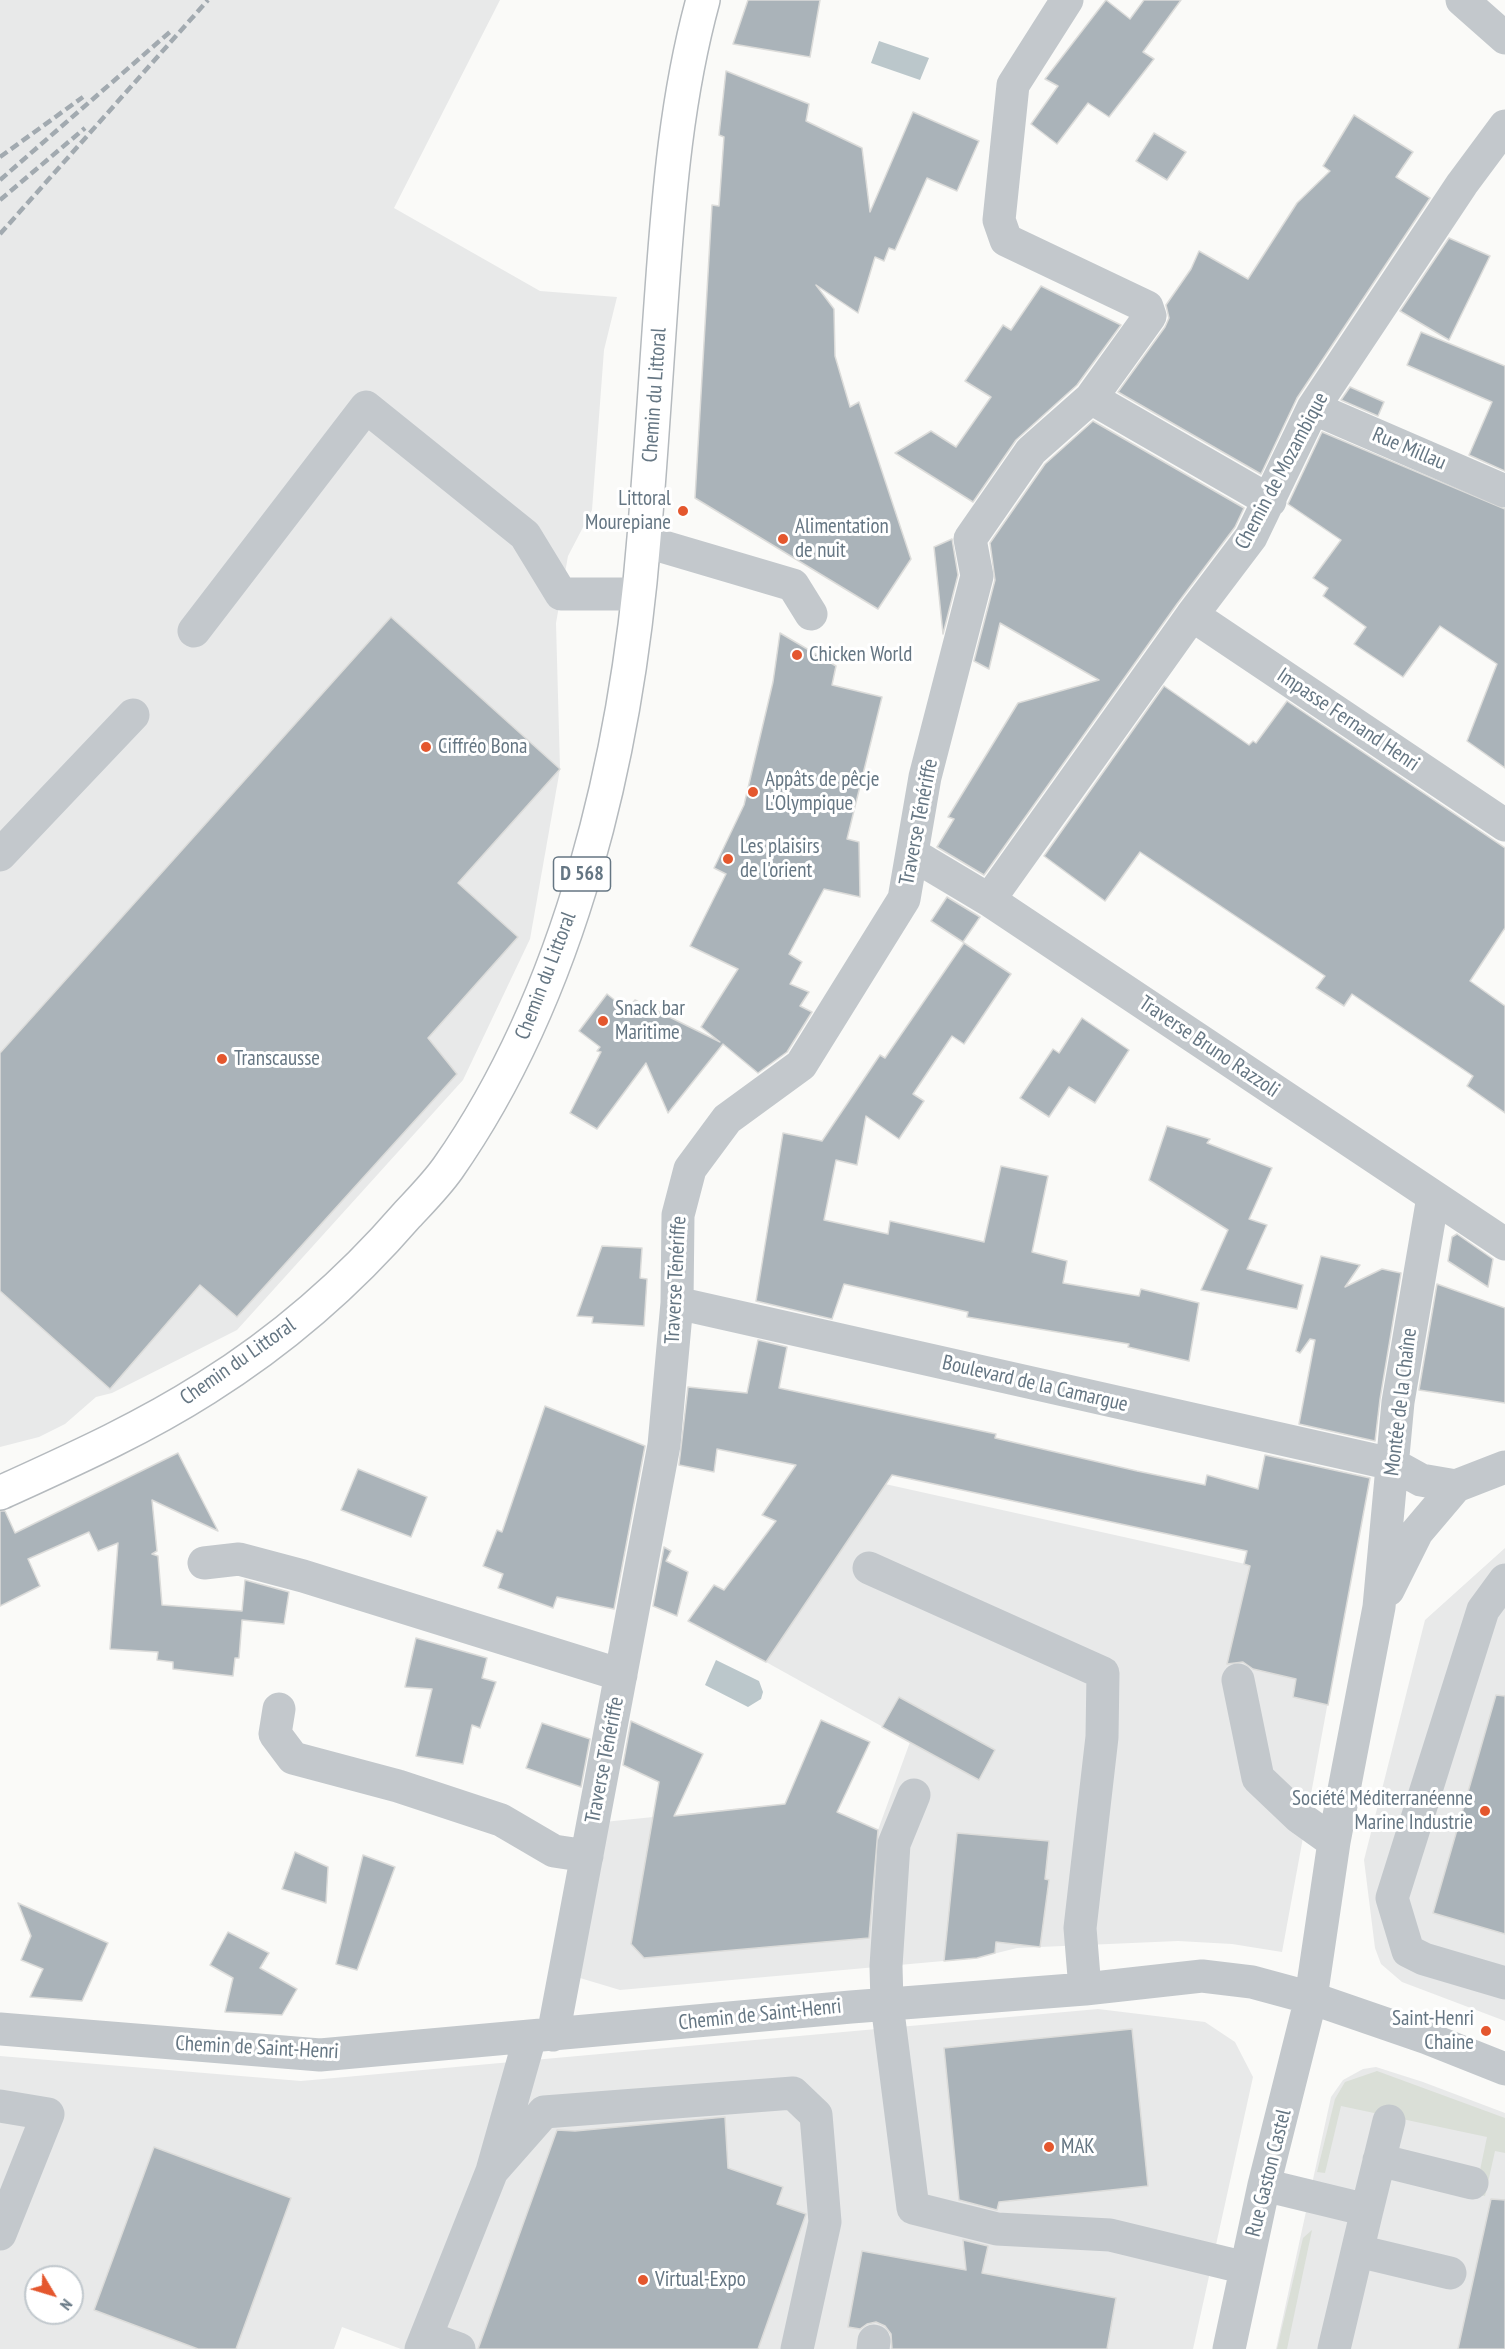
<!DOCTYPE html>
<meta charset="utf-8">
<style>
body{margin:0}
#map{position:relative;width:1505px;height:2349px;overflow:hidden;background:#fafaf8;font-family:"PT Sans Narrow",sans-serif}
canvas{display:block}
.north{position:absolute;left:24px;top:2265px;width:60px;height:60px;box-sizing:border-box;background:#fff;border:2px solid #c1c8cd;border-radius:50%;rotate:128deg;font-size:16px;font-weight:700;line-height:24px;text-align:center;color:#657683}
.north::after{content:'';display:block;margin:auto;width:21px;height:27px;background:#e4572e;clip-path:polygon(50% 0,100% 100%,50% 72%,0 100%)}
</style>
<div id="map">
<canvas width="1505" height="2349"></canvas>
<div class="north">N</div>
</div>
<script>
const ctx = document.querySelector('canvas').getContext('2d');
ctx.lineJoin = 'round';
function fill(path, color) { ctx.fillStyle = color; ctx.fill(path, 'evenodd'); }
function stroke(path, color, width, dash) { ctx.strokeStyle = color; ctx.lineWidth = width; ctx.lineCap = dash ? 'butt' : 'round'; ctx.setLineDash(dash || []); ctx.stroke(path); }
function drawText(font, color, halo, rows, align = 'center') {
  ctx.font = font + ' "PT Sans Narrow",sans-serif'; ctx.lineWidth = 6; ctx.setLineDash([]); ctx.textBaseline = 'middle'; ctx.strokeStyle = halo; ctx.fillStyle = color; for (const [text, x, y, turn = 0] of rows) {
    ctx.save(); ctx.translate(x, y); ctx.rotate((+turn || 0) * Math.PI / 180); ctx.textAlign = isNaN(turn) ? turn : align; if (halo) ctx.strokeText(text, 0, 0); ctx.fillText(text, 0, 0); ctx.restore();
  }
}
fill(new Path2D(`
 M0,0H500L394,208L540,291L617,297L604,350L592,510L568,556L556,623L560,769L530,939L463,1080L237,1330L112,1393L96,1397L65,1424L39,1437L0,1447Z
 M885,1484L1349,1587L1282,1952L1232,1944L1178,1941L1017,1948L977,1958L620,1990L580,1978L604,1822L811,1801L878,1830L910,1742L766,1662Z
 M1505,1548V2021L1402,1982L1381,1964L1375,1948L1364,1860L1425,1620Z
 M1098,2009L1205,2022L1235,2042L1253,2077L1193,2349H401L342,2327L334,2349H0V2056L301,2081ZM36,2277H72V2313H36Z
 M1376,2067L1423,2082L1505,2113V2349H1276L1331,2097L1343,2080L1363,2069Z`), '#e8e9e9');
fill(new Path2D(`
 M1377,2071L1505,2118V2153L1495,2151L1485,2196L1475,2194L1487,2137L1341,2106L1325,2173L1317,2172L1335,2099L1345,2082Z
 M1312,2230L1287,2349H1277L1303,2238Z`), '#dadfd7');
fill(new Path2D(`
 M879,41L929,58L920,80L871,63Z
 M716,1660L759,1681L763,1692L761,1699L748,1707L705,1685Z`), '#bbc7cb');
const building = new Path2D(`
 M748,0H820L810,57L733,44Z
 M1106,0L1130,19L1144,0H1181L1143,52L1154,59L1109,117L1088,103L1057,144L1031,124L1058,86L1045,79Z
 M726,71L809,104L806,121L862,148L870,212L913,112L979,141L957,191L927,178L895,250L889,248L884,261L875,257L858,313L816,285L834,309L835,356L850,407L859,402L911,559L878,609L695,498L712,205L719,206L724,137L719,135Z
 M1354,115L1413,152L1396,177L1430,198L1297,398L1261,474L1118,392L1165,327L1169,318L1166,305L1191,269L1199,251L1248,279L1297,203L1330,171L1323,166Z
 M1154,133L1186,152L1167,180L1136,161Z
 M1449,238L1490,256L1449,340L1400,311Z
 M1041,286L1121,325L1077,385L1016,440L973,502L895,453L931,431L956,447L991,397L965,381L1003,325L1011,330Z
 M1421,332L1505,366V471L1469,455L1492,402L1407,365Z
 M1350,387L1384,402L1378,416L1341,400Z
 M1093,421L1244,508L1235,527L1177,604L984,875L937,847L954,819L948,817L1018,703L1099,680L1000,623L989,669L974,661L995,580L990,543L1045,464Z
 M1322,432L1505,509V768L1467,741L1497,664L1440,626L1403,677L1354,644L1366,627L1323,596L1328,588L1313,578L1341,540L1288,504Z
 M952,539L958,575L943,634L934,547Z
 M391,617L560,769L458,883L518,937L428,1038L457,1074L237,1317L200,1285L110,1389L0,1291V1053Z
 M780,633L836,666L832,685L882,697L847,839L859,842L860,897L824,889L789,954L802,962L790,984L809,992L800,1006L812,1012L787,1052L758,1073L723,1044L668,1113L646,1063L597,1129L570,1113L601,1052L597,1051L600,1047L579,1031L607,994L627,1010L635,1000L720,1042L701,1027L738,969L690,946L726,874L714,868L744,805L773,682Z
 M1164,686L1249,745L1253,741L1256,743L1287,701L1505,848V928L1470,981L1505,1006V1113L1467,1086L1473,1076L1352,994L1344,1006L1316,988L1325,976L1140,852L1105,901L1044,856Z
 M947,897L980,917L963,942L931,921Z
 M964,943L1011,974L964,1044L952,1036L913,1094L924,1101L899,1139L866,1116L857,1165L836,1160L824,1220L888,1234L890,1221L984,1242L1001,1166L1048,1176L1032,1252L1067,1261L1063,1283L1139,1296L1141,1289L1199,1303L1189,1361L1128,1347L1129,1344L967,1317L968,1312L844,1284L832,1319L756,1301L783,1133L822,1141L880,1055L885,1058Z
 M1082,1018L1129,1050L1095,1103L1069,1087L1049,1117L1020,1098L1053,1049L1059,1053Z
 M1167,1126L1210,1139L1207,1143L1272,1168L1249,1219L1267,1225L1247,1269L1303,1285L1297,1309L1201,1290L1228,1230L1149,1180Z
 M1457,1234L1493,1259L1488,1287L1448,1261L1452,1237Z
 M602,1246L642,1248L640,1278L647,1279L644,1326L592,1323L593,1317L577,1316Z
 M1321,1256L1360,1265L1345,1287L1382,1269L1401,1273L1380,1399L1375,1441L1299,1424L1315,1340L1310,1339L1300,1353L1296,1351Z
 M1437,1284L1505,1308V1403L1419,1390Z
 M758,1340L787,1347L779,1388L996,1434L995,1438L1137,1471L1205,1485L1207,1475L1258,1489L1265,1455L1370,1478L1328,1705L1293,1697L1296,1679L1253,1669L1243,1662L1227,1664L1250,1566L1244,1564L1247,1551L892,1475L766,1662L688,1621L714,1585L724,1590L776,1521L762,1515L796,1465L717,1449L714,1472L679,1465L688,1387L747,1393Z
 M545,1406L645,1446L614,1609L557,1597L553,1608L498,1588L503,1574L483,1566L497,1530L502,1532Z
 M178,1453L218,1531L152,1500L157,1551L152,1554L158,1556L162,1605L242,1611L245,1580L289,1592L284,1624L242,1620L239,1658H235L233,1676L173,1669V1662L157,1660L158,1652L110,1649L118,1543L98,1551L89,1532L28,1559L40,1586L0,1606V1511H5L15,1533Z
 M358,1469L427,1497L411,1537L341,1510Z
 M664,1547L671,1551L666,1561L688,1572L677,1616L653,1606Z
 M416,1638L487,1658L482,1678L496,1682L480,1728L472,1725L463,1764L416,1756L432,1689L405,1687Z
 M1496,1695L1505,1696V1934L1433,1913Z
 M899,1697L995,1750L979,1780L882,1727Z
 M821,1720L870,1742L837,1812L878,1830L869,1938L644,1958L631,1944L659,1782L623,1765L631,1721L703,1754L674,1816L785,1804Z
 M542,1723L590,1739L581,1787L526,1768Z
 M957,1833L1049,1841L1045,1879L1049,1880L1040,1947L996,1942L995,1953L977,1958L944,1961Z
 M295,1852L328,1867L326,1903L282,1889Z
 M363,1855L395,1867L357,1970L336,1964Z
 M18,1903L108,1943L82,2001L30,1997L43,1969L21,1960L31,1936Z
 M228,1932L269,1953L260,1968L297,1989L282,2015L225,2012L233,1978L210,1965Z
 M1132,2029L1148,2186L999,2202L997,2210L959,2200L944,2048Z
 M725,2117L728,2168L783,2187L777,2204L806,2214L758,2349H478L557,2130L575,2131Z
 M154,2147L291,2198L236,2349H198L94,2310Z
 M1491,2199L1505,2200V2349H1458Z
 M963,2240L988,2246L982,2273L1116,2298L1107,2349H892L891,2334L885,2326L876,2322L867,2324L860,2329L848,2327L862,2251L966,2270Z`);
fill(building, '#aab3b9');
stroke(building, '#dcdcda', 1.5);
const major = new Path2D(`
 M0,1493C70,1461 140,1430 206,1388C281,1341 349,1282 407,1215C421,1200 436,1185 448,1168C572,991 627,752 644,538C651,456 656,373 662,290C669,192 677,95 703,0`);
stroke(major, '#b5babe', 36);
stroke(new Path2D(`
 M1462,0L1505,38
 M1091,398L1270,501
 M1313,408L1505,491
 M644,541L793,585L811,614
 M1192,615L1505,825
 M194,631L366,407L525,535L561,594H638
 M912,854L989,900L1505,1244
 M0,855L133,715
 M989,900L1192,615L1251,537L1313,408L1462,184L1505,126
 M677,1303L1392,1464L1421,1480L1456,1486
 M204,1563L239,1559L303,1576L621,1675
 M869,1568L1103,1673L1102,1737L1080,1928L1085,1989
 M1505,1580L1483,1610L1392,1898L1408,1951L1424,1959L1505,1983
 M1388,1590L1417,1532L1456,1486L1505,1467
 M1238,1680L1258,1778L1299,1817L1334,1842
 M279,1709L275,1734L293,1758L398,1786L501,1820L554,1851L587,1856
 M914,1795L894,1844L886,1966L887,2004L913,2208L997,2229L1110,2235L1246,2268
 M0,2029L320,2055L851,2007L1085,1989L1202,1976L1252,1982L1311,1998L1427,2038L1505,2069
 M553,2035L664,1445L677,1303L678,1215L690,1169L727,1119L801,1065L904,899L925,777L977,576L970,539L1031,451L1091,398L1150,316L1147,307L1006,240L999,220L1013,85L1067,0
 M0,2106L48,2114L0,2234
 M1379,2160L1472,2183
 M492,2171L544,2112L793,2093L816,2115L825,2222L797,2349
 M1264,2185L1367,2210L1334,2349
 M1367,2210L1389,2121
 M1358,2251L1450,2273
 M426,2337L459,2349
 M421,2349L492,2171L530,2037
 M873,2349L874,2341
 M1229,2349L1264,2185L1311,1998L1334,1842L1379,1607L1398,1402L1433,1197`), '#c3c8cc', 33);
stroke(major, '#fff', 33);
stroke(new Path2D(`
 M0,157L83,97
 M0,180L171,31
 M0,200L85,128
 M0,234L208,0`), '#a2aab0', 4.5, [9, 4.5]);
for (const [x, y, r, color] of [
 [683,511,6,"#e4572e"],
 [783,539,6,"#e4572e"],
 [797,655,6,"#e4572e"],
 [426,747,6,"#e4572e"],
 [753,792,6,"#e4572e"],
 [728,859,6,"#e4572e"],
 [603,1021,6,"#e4572e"],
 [222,1059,6,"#e4572e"],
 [1485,1811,6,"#e4572e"],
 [1486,2031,6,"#e4572e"],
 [1049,2147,6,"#e4572e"],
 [643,2280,6,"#e4572e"]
]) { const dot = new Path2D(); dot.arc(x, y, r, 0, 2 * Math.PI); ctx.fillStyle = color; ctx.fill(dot); stroke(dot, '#fff', 2); }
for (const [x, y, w] of [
 [582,874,57]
]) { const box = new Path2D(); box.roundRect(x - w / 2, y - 17, w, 34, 4.5); ctx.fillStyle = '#fff'; ctx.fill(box); stroke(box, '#657683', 1.5); }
drawText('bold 20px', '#657683', null, [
 ["D 568",582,874]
]);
drawText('21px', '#657683', '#fff', [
 ["Chemin du Littoral",655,395,-86],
 ["Rue Millau",1409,449,23],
 ["Chemin de Mozambique",1282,471,-62],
 ["Impasse Fernand Henri",1348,720,34],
 ["Traverse Ténériffe",919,822,-79],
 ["Chemin du Littoral",546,976,-69],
 ["Traverse Bruno Razzoli",1209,1047,34],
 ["Traverse Ténériffe",676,1280,-87],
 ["Chemin du Littoral",238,1362,-35],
 ["Boulevard de la Camargue",1035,1384,13],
 ["Montée de la Chaîne",1401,1402,-83],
 ["Traverse Ténériffe",605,1760,-79],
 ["Chemin de Saint-Henri",760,2015,-6],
 ["Chemin de Saint-Henri",257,2048,3],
 ["Rue Gaston Castel",1269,2173,-76]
]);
drawText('21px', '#657683', '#fff', [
 ["Littoral",671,499,"right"],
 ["Mourepiane",671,523,"right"],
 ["Alimentation",795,527],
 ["de nuit",795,551],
 ["Chicken World",809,655],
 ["Ciffréo Bona",438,747],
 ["Appâts de pêcje",765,780],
 ["L'Olympique",765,804],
 ["Les plaisirs",740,847],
 ["de l'orient",740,871],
 ["Snack bar",615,1009],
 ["Maritime",615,1033],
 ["Transcausse",234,1059],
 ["Société Méditerranéenne",1473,1799,"right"],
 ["Marine Industrie",1473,1823,"right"],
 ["Saint-Henri",1474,2019,"right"],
 ["Chaine",1474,2043,"right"],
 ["MAK",1061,2147],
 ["Virtual-Expo",655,2280]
], 'left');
</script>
